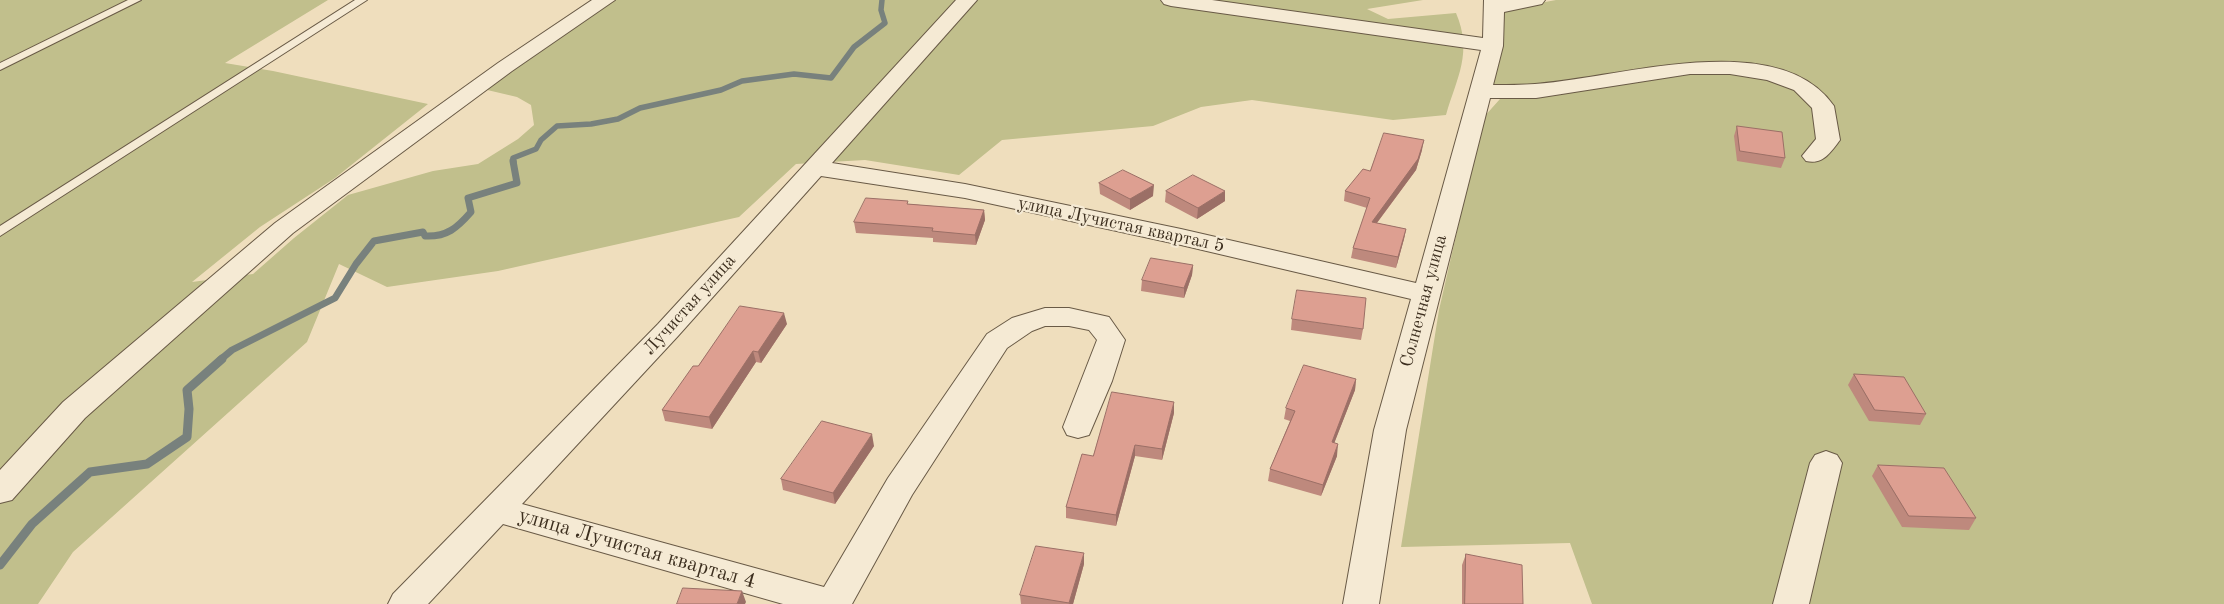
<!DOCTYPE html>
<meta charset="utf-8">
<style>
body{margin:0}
canvas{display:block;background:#efdebd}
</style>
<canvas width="2224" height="604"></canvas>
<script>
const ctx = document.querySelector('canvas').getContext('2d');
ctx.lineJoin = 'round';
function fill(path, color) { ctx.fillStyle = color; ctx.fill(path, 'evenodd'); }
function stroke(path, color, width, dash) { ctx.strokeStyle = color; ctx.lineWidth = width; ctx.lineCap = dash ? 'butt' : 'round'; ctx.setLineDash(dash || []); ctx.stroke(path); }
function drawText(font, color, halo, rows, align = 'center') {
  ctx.font = font + ' "Old Standard TT",serif'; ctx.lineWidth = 4.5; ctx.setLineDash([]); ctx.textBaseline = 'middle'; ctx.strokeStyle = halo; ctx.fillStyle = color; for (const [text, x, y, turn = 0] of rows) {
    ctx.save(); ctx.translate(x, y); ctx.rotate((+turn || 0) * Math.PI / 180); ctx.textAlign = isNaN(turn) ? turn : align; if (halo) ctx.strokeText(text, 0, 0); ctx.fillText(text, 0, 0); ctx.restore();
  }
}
fill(new Path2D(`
 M0,0H328L225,63L273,71L428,104L335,178L260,227L192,282L253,274L294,238L348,195L433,171L478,164L518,139L534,125L531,105L517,97L483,89L613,0H1423L1367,9L1388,19L1456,13C1473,53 1457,77 1446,115L1393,120L1252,100L1201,107L1153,126L1002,140L959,175L865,160L796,164L739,217L498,271L387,287L339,264L307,342L73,552L38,604H0Z
 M1556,0H2224V604H1592L1570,543L1401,547L1439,310L1483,118L1500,99L1487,88L1502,10Z`), '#c1bf8c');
stroke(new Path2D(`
 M514,162L513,158L536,149L541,140L557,126L591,124L618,119L640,108L721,90L742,81L794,74L831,78L854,47L885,23L881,10L882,0`), '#78817d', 5.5);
stroke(new Path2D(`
 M220,360L232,350L335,298L356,264L374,241L423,232L425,236C447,237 457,228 471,212L468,198L517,183L513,161`), '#78817d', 7);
stroke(new Path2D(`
 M0,565L32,524L90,472L147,464L187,437L189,409L187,390L222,359`), '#78817d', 9);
const service = new Path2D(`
 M128,0H141L0,70V63Z
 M355,0H367L0,236V226Z`);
const minor = new Path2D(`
 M592,0H615L512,71L293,233L85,418L12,500L0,503V470L63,402L275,223L498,63Z
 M956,0H977L832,163L965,184L1181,229L1416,283L1481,50L1171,6L1164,4L1161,0H1212L1483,38L1484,0H1545L1542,4L1504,12L1503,46L1493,85C1507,85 1521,85 1535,84C1616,79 1778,25 1834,106L1840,140C1830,153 1823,165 1806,161L1802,156L1816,139L1812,108L1794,90L1767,80L1730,74H1690L1536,98H1490L1406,430L1379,604H1343L1374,430L1411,299L1181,245L965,198L821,176L678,336L522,504L824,587L888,478L987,334L1012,318L1045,308H1069L1109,317L1125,340L1112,381L1089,435L1078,438L1067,435L1063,427L1097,340L1089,330L1069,326H1045L1032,331L1007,348L912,495L852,604H783L503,524L428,604H388L393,594L658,324Z
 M1826,451L1837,455L1842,463L1809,604H1773L1810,463L1815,455Z`);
stroke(service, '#695a46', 2);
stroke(minor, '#695a46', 2);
fill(service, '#f5ead4');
fill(minor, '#f5ead4');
fill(new Path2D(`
 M1737,126L1785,158L1781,168L1737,161L1734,136Z
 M1422,150L1416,170L1377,223L1406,229L1404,239L1396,268L1351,258L1353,248L1367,208L1344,201L1345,191L1370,171Z
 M1099,183L1153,196L1130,210L1100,194Z
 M1166,191L1225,201L1197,219L1165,202Z
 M908,204L984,210L985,220L976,245L933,242V238L856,233L854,222Z
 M1193,265L1192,275L1184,298L1141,291L1142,280Z
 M1292,319L1363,329L1361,340L1291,330Z
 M787,324L761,363L756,362L712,429L665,421L662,410L698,366Z
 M1854,374L1926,414L1920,425L1869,421L1848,385Z
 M1356,379L1355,390L1334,443L1337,456L1321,496L1268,481L1270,469L1290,421L1284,419L1286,408Z
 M1174,413L1162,460L1135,456L1116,526L1066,518V507L1093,456Z
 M874,446L835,504L783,490L781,479Z
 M1878,465L1976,518L1969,530L1902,527L1872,476Z
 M1466,554L1523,604H1462V565Z
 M1084,564L1073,604H1021L1020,595Z`), '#be897d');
fill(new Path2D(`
 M1424,140L1422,150L1416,170L1370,232L1372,222Z
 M1154,185L1153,196L1130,210V199Z
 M1225,191V201L1197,219L1198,208Z
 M984,210L985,220L976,245L975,235Z
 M1406,229L1404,239L1396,268L1398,257Z
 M1193,265L1192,275L1184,298V288Z
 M784,313L787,324L761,363L758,352Z
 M753,351L756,362L712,429L709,417Z
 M1356,379L1355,390L1330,454L1332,442Z
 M1174,402V413L1162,460V449Z
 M872,434L874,446L835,504L833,493Z
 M1338,444L1337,456L1321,496L1323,485Z
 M1135,445V456L1116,526V515Z
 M1084,553V564L1073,604H1069Z
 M742,591L746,602L745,604H737Z`), '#9b6f66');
const building = new Path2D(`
 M1737,126L1782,132L1785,158L1740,151Z
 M1384,133L1424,140L1418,159L1372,222L1406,229L1398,257L1353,248L1370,198L1345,191L1363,169L1370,171Z
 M1123,170L1154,185L1130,199L1099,183Z
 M1193,175L1225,191L1198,208L1166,191Z
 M866,198L908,201L907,204L984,210L975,235L932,231L933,228L854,222Z
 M1151,258L1193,265L1184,288L1142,280Z
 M1297,290L1366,298L1363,329L1292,319Z
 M740,306L784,313L758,352L753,351L709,417L662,410L693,366H698Z
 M1304,365L1356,379L1332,442L1338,444L1323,485L1270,469L1295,411L1286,408Z
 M1854,374L1904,377L1926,414L1875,410Z
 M1112,392L1174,402L1162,449L1135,445L1116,515L1066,507L1082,454L1093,456Z
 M822,421L872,434L833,493L781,479Z
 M1878,465L1944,468L1976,518L1909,516Z
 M1036,546L1084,553L1069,603L1020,595Z
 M1466,554L1522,565L1523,604H1465Z
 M683,588L742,591L737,604H677Z`);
fill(building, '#dd9f91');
stroke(building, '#9b6f66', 1);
drawText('18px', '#3c2e1e', '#f5ead4', [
 ["улица Лучистая квартал 5",1121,225,12],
 ["Солнечная улица",1424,301,-75],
 ["Лучистая улица",690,305,-48]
]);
drawText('21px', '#3c2e1e', '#f5ead4', [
 ["улица Лучистая квартал 4",637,549,16]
]);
</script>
